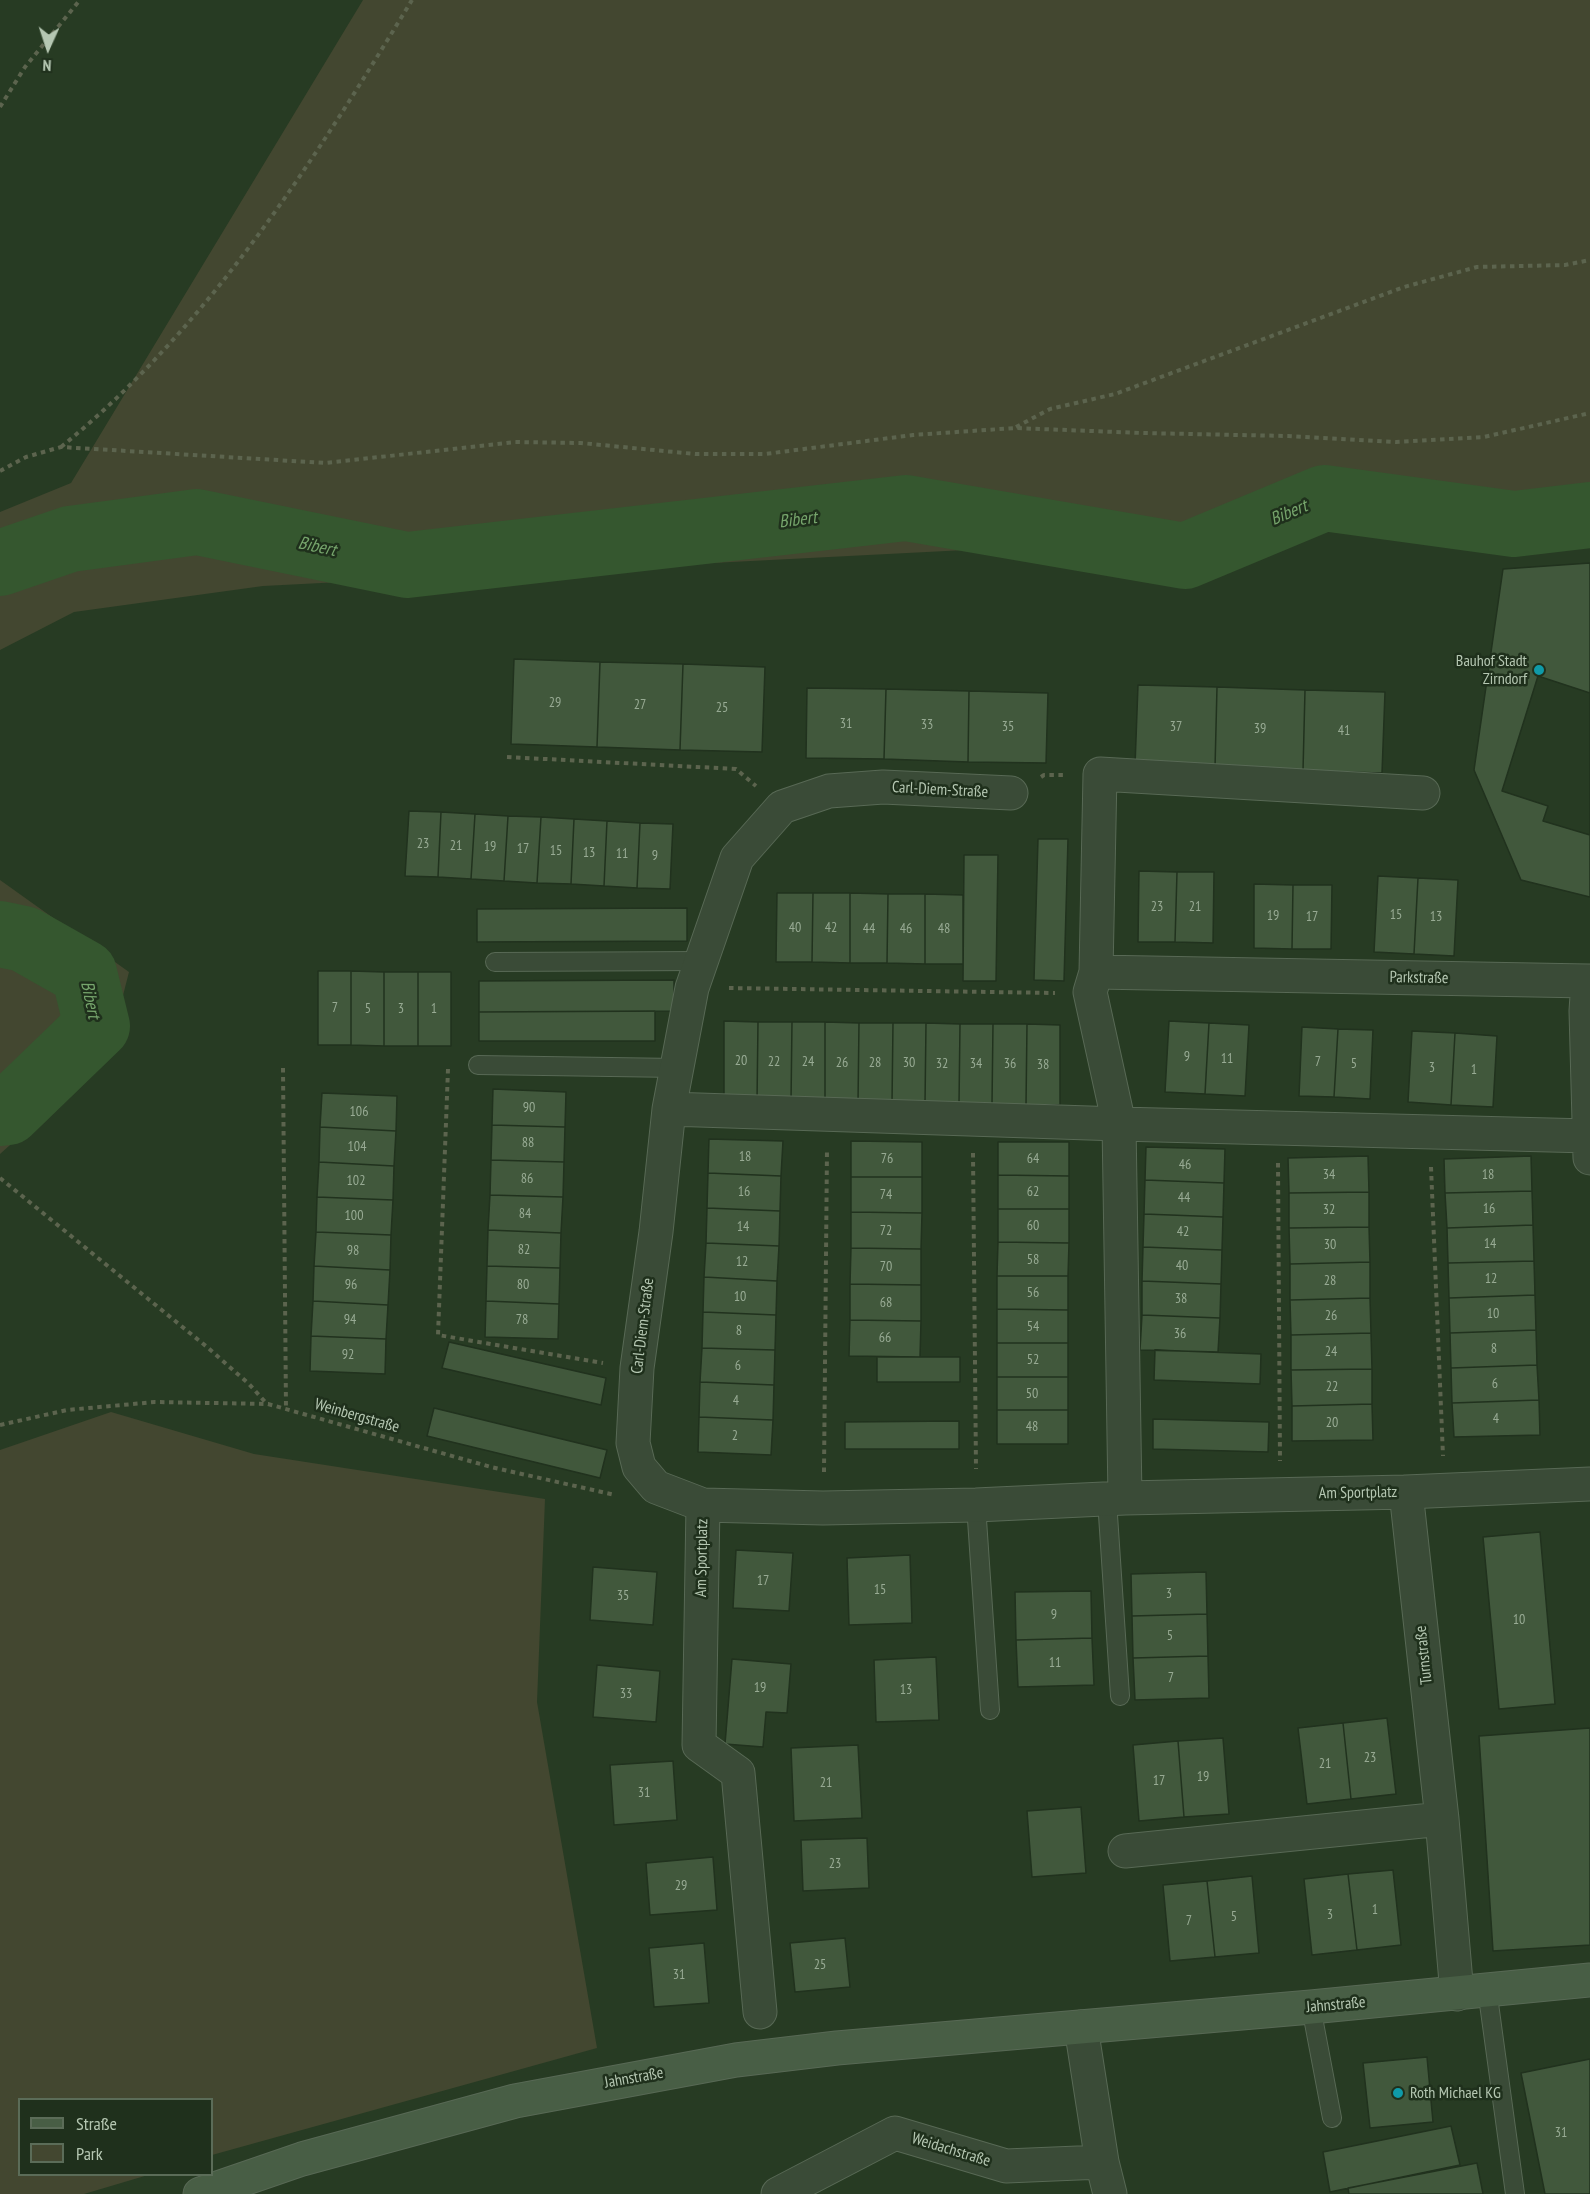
<!DOCTYPE html>
<meta charset="utf-8">
<style>
body{margin:0}
#map{position:relative;width:1590px;height:2194px;overflow:hidden;background:#273b23;font-family:"PT Sans Narrow",sans-serif}
canvas{display:block}
.legend{position:absolute;left:18px;top:2098px;width:195px;height:78px;box-sizing:border-box;background:#1f301c;border:2px solid #5b6c58;margin:0;padding:8px 10px;list-style:none;font-size:18px;color:#b5c7b2}
.legend li{display:flex;align-items:center;gap:12px;height:30px}
.legend b{width:30px;border:2px solid #5b6c58}
.north{position:absolute;left:18px;top:18px;width:60px;height:60px;-webkit-text-stroke:4px #1f301c;paint-order:stroke;rotate:183deg;font-size:16px;font-weight:700;line-height:24px;text-align:center;color:#b5c7b2}
.north::after{content:'';display:block;margin:auto;width:21px;height:27px;background:#b5c7b2;clip-path:polygon(50% 0,100% 100%,50% 72%,0 100%)}
</style>
<div id="map">
<canvas width="1590" height="2194"></canvas>
<ul class="legend">
<li><b style="height:8px;background:#485e45"></b>Straße</li>
<li><b style="height:16px;background:#434730"></b>Park</li>
</ul>
<div class="north">N</div>
</div>
<script>
const ctx = document.querySelector('canvas').getContext('2d');
ctx.lineJoin = 'round';
function fill(path, color) { ctx.fillStyle = color; ctx.fill(path, 'evenodd'); }
function stroke(path, color, width, dash) { ctx.strokeStyle = color; ctx.lineWidth = width; ctx.lineCap = dash ? 'butt' : 'round'; ctx.setLineDash(dash || []); ctx.stroke(path); }
function drawText(font, color, halo, rows, align = 'center') {
  ctx.font = font + ' "PT Sans Narrow",sans-serif'; ctx.lineWidth = 5; ctx.setLineDash([]); ctx.textBaseline = 'middle'; ctx.strokeStyle = halo; ctx.fillStyle = color; for (const [text, x, y, turn = 0] of rows) {
    ctx.save(); ctx.translate(x, y); ctx.rotate((+turn || 0) * Math.PI / 180); ctx.textAlign = isNaN(turn) ? turn : align; if (halo) ctx.strokeText(text, 0, 0); ctx.fillText(text, 0, 0); ctx.restore();
  }
}
fill(new Path2D(`
 M363,0H1590V518L263,586L74,612L0,650V512L71,483Z
 M0,880L129,972L107,1058L0,1154Z
 M111,1412L254,1454L545,1499L537,1702L597,2048L212,2155V2100H20V2174L148,2175L84,2194H0V1450Z`), '#434730');
stroke(new Path2D(`
 M0,563L70,539L197,522L407,565L906,508L1185,556L1324,498L1514,524L1590,515
 M0,934L24,939L84,973L97,1026L8,1112L0,1113`), '#35572f', 66);
const building = new Path2D(`
 M1590,563V897L1521,880L1474,770L1503,569Z
 M514,659L600,662L597,747L511,744Z
 M600,662L683,664L680,750L597,747Z
 M683,664L765,667L762,752L680,750Z
 M1538,676L1590,693V835L1543,821L1548,806L1502,791Z
 M1138,685L1217,687L1215,768L1135,766Z
 M1217,687L1305,690L1303,771L1215,768Z
 M807,688L886,689L884,759L806,758Z
 M886,689L969,691L968,762L884,759Z
 M1305,690L1385,692L1382,773L1303,771Z
 M969,691L1048,693L1046,763L968,762Z
 M409,811L441,812L438,877L405,876Z
 M441,812L475,814L471,879L438,877Z
 M475,814L508,816L504,881L471,879Z
 M508,816L541,817L537,883L504,881Z
 M541,817L574,819L571,884L537,883Z
 M574,819L607,821L604,886L571,884Z
 M607,821L640,823L637,888L604,886Z
 M640,823L673,824L670,889L637,888Z
 M1038,839H1068L1064,981L1034,980Z
 M964,855H998L996,981H963Z
 M1139,871L1177,872L1175,942H1138Z
 M1177,872H1214L1213,943L1175,942Z
 M1378,876L1418,878L1414,954L1374,952Z
 M1418,878L1458,880L1454,956L1414,954Z
 M1254,884L1293,885L1292,949L1254,948Z
 M1293,885H1332L1331,949H1292Z
 M777,893H813L812,962H776Z
 M813,893H850V963L812,962Z
 M850,893L888,894L887,963H850Z
 M888,894H925V964L887,963Z
 M925,894L963,895V964H925Z
 M687,908V941L477,942V909Z
 M318,971H351V1045H318Z
 M351,971L384,972V1046L351,1045Z
 M384,972H418V1046H384Z
 M418,972H451V1046H418Z
 M674,980V1011L479,1012V981Z
 M655,1011V1041H479V1012Z
 M724,1021L758,1022L757,1102L724,1101Z
 M1169,1021L1209,1023L1205,1094L1165,1092Z
 M758,1022H792L791,1102H757Z
 M792,1022H825V1103L791,1102Z
 M825,1022L859,1023L858,1103H825Z
 M859,1023H893L892,1103H858Z
 M893,1023H926L925,1104L892,1103Z
 M926,1023L960,1024L959,1104H925Z
 M1209,1023L1249,1025L1245,1096L1205,1094Z
 M960,1024H993L992,1104H959Z
 M993,1024H1027L1026,1105L992,1104Z
 M1027,1024L1060,1025V1105H1026Z
 M1302,1027L1338,1029L1334,1097L1299,1096Z
 M1338,1029L1373,1030L1370,1099L1334,1097Z
 M1412,1031L1455,1033L1451,1105L1408,1102Z
 M1455,1033L1497,1036L1493,1107L1451,1105Z
 M493,1089L566,1092L565,1127L492,1125Z
 M322,1093L397,1096L396,1131L320,1127Z
 M492,1125L565,1127L564,1162L491,1160Z
 M320,1127L396,1131L394,1166L319,1162Z
 M709,1139L783,1141L781,1176L708,1173Z
 M851,1141L922,1142V1177H851Z
 M998,1142H1069V1176L998,1175Z
 M1146,1147L1225,1149L1224,1183L1145,1180Z
 M1368,1156L1369,1192L1289,1193L1288,1158Z
 M1531,1156L1532,1191L1445,1193L1444,1159Z
 M491,1160L564,1162L563,1197L490,1195Z
 M319,1162L394,1166L393,1200L317,1197Z
 M708,1173L781,1176L780,1211L707,1208Z
 M998,1175L1069,1176V1209H998Z
 M851,1177H922V1213L851,1212Z
 M1145,1180L1224,1183L1223,1217L1144,1214Z
 M1532,1191L1533,1225L1447,1228L1445,1193Z
 M1369,1192V1227L1289,1228V1193Z
 M490,1195L563,1197L561,1233L488,1230Z
 M317,1197L393,1200L391,1235L316,1232Z
 M707,1208L780,1211L779,1246L706,1243Z
 M998,1209H1069V1243L998,1242Z
 M851,1212L922,1213L921,1249L851,1248Z
 M1144,1214L1223,1217L1222,1250L1143,1247Z
 M1533,1225L1534,1261L1448,1263L1447,1228Z
 M1369,1227L1370,1262L1290,1264L1289,1228Z
 M488,1230L561,1233L560,1268L487,1266Z
 M316,1232L391,1235L390,1270L314,1266Z
 M998,1242L1069,1243L1068,1276H997Z
 M706,1243L779,1246L777,1281L704,1277Z
 M1143,1247L1222,1250L1221,1284L1142,1281Z
 M851,1248L921,1249V1285L850,1284Z
 M1534,1261L1535,1295L1449,1298L1448,1263Z
 M1370,1262V1298L1290,1300V1264Z
 M314,1266L390,1270L388,1305L313,1301Z
 M487,1266L560,1268L559,1304L486,1301Z
 M997,1276H1068V1310L997,1309Z
 M704,1277L777,1281L776,1315L703,1312Z
 M1142,1281L1221,1284L1220,1318L1142,1315Z
 M850,1284L921,1285V1321L850,1320Z
 M1535,1295L1536,1330L1450,1333L1449,1298Z
 M1370,1298L1371,1333L1291,1335L1290,1300Z
 M313,1301L388,1305L386,1339L311,1336Z
 M486,1301L559,1304L558,1339L485,1337Z
 M997,1309L1068,1310V1343H997Z
 M703,1312L776,1315L775,1350L702,1348Z
 M1142,1315L1220,1318L1218,1352L1140,1350Z
 M850,1320L921,1321L920,1357L849,1356Z
 M1536,1330L1537,1365L1451,1368L1450,1333Z
 M1371,1333L1372,1369L1291,1370V1335Z
 M311,1336L386,1339L385,1374L310,1371Z
 M449,1342L606,1378L601,1405L442,1368Z
 M997,1343H1068V1377H997Z
 M702,1348L775,1350L774,1385L700,1382Z
 M1155,1350L1261,1354L1260,1384L1154,1380Z
 M877,1357H960V1382H877Z
 M1537,1365L1539,1400L1452,1403L1451,1368Z
 M1372,1369V1404L1292,1406L1291,1370Z
 M997,1377H1068V1410H997Z
 M700,1382L774,1385L773,1420L699,1417Z
 M1539,1400L1540,1435L1454,1437L1452,1403Z
 M1372,1404L1373,1440L1292,1441V1406Z
 M434,1408L607,1450L600,1478L427,1436Z
 M997,1410H1068V1444H997Z
 M699,1417L773,1420L771,1455L698,1452Z
 M1153,1419L1269,1422L1268,1452L1153,1449Z
 M959,1421V1449H845V1422Z
 M1540,1532L1555,1704L1499,1709L1483,1537Z
 M736,1550L793,1553L789,1611L733,1608Z
 M910,1555L912,1623L849,1625L847,1558Z
 M593,1567L657,1572L653,1625L590,1620Z
 M1206,1572L1207,1614L1132,1616L1131,1574Z
 M1091,1591L1092,1638L1016,1640L1015,1592Z
 M1207,1614L1208,1656L1133,1658L1132,1616Z
 M1092,1638L1094,1685L1018,1687L1016,1640Z
 M1208,1656L1209,1698L1135,1700L1133,1658Z
 M936,1657L939,1720L876,1722L874,1660Z
 M732,1659L791,1664L787,1713L766,1712L763,1747L725,1744Z
 M597,1665L660,1671L656,1722L593,1717Z
 M1387,1718L1396,1794L1351,1799L1343,1723Z
 M1343,1723L1351,1799L1307,1804L1298,1728Z
 M1590,1728V1945L1493,1951L1479,1736Z
 M1223,1738L1229,1814L1184,1817L1178,1741Z
 M1178,1741L1184,1817L1139,1821L1133,1745Z
 M858,1745L862,1818L794,1821L791,1748Z
 M673,1761L677,1820L614,1825L610,1765Z
 M1081,1807L1086,1873L1032,1877L1027,1811Z
 M867,1838L869,1888L803,1891L801,1840Z
 M713,1857L717,1910L650,1915L646,1863Z
 M1393,1870L1401,1945L1357,1950L1348,1874Z
 M1348,1874L1357,1950L1312,1955L1304,1879Z
 M1252,1876L1259,1953L1215,1957L1207,1881Z
 M1207,1881L1215,1957L1170,1961L1163,1885Z
 M845,1938L850,1987L795,1992L790,1943Z
 M704,1943L709,2003L654,2007L649,1948Z
 M1427,2057L1433,2122L1370,2128L1363,2063Z
 M1590,2059V2194H1545L1521,2073Z
 M1451,2126L1460,2165L1330,2192L1323,2152Z
 M1477,2163L1483,2194H1349L1348,2188Z`);
fill(building, '#41583c');
stroke(building, '#21321e', 1.5);
const lane = new Path2D(`
 M495,962L702,961
 M478,1065L677,1068
 M1107,1500L1120,1696
 M976,1505L990,1710
 M1487,1989L1515,2194
 M1311,2007L1332,2118`);
const street = new Path2D(`
 M1011,793L883,787L829,791L782,807L737,858L692,988L669,1109L656,1232L637,1368L633,1443L639,1467L656,1487L703,1505L823,1508L976,1505L1125,1498L1406,1492L1590,1484
 M1096,972L1588,981L1586,1011L1590,1158
 M669,1109L1119,1124L1589,1136
 M1406,1492L1442,1819L1457,1994
 M1125,1498L1119,1124L1090,992L1096,972L1100,774L1423,793
 M703,1505L699,1745L738,1773L760,2012
 M1125,1851L1442,1819
 M1081,2027L1102,2162L1110,2194
 M778,2194L895,2133L1006,2166L1102,2162`);
const secondary = new Path2D(`
 M200,2194L302,2159L515,2101L736,2060L837,2048L1311,2007L1590,1980`);
stroke(lane, '#586955', 20);
stroke(street, '#586955', 35);
stroke(secondary, '#586955', 35);
stroke(new Path2D(`
 M0,107L25,67L80,0
 M1016,427L1050,409L1115,394L1404,287L1477,267L1565,265L1590,260
 M61,447C210,326 313,162 412,0
 M0,471L26,457L61,447L326,463L515,442L581,443L695,454H765L913,435L1015,428L1142,433L1288,436L1396,442L1484,437L1590,413
 M507,757L736,769L756,786
 M1041,777L1044,775H1066
 M729,988L1055,993
 M283,1068L286,1409
 M448,1069L438,1335L603,1363
 M973,1153L976,1469
 M1278,1163L1280,1461
 M1431,1167L1443,1456
 M0,1178L207,1347L249,1384L267,1404
 M0,1425L67,1410L155,1402L268,1404L491,1467L615,1495
 M824,1472L827,1149`), '#5c644e', 4, [4.5, 4.5]);
stroke(lane, '#3a4b37', 18);
stroke(street, '#3a4b37', 33);
stroke(secondary, '#485e45', 33);
for (const [x, y, r, color] of [
 [1539,670,6,"#0f9aa8"],
 [1398,2093,6,"#0f9aa8"]
]) { const dot = new Path2D(); dot.arc(x, y, r, 0, 2 * Math.PI); ctx.fillStyle = color; ctx.fill(dot); stroke(dot, '#1f301c', 2); }
drawText('14px', '#98ab94', null, [
 ["29",555,703],
 ["27",640,705],
 ["25",722,708],
 ["31",846,724],
 ["33",927,725],
 ["35",1008,727],
 ["37",1176,727],
 ["39",1260,729],
 ["41",1344,731],
 ["23",423,844],
 ["21",456,846],
 ["19",490,847],
 ["17",523,849],
 ["15",556,851],
 ["13",589,853],
 ["11",622,854],
 ["9",655,856],
 ["23",1157,907],
 ["21",1195,907],
 ["15",1396,915],
 ["19",1273,916],
 ["17",1312,917],
 ["13",1436,917],
 ["40",795,928],
 ["42",831,928],
 ["44",869,929],
 ["46",906,929],
 ["48",944,929],
 ["7",335,1008],
 ["5",368,1009],
 ["3",401,1009],
 ["1",434,1009],
 ["9",1187,1057],
 ["11",1227,1059],
 ["20",741,1061],
 ["22",774,1062],
 ["24",808,1062],
 ["7",1318,1062],
 ["26",842,1063],
 ["28",875,1063],
 ["30",909,1063],
 ["32",942,1064],
 ["34",976,1064],
 ["36",1010,1064],
 ["5",1354,1064],
 ["38",1043,1065],
 ["3",1432,1068],
 ["1",1474,1070],
 ["90",529,1108],
 ["106",359,1112],
 ["88",528,1143],
 ["104",357,1147],
 ["18",745,1157],
 ["76",887,1159],
 ["64",1033,1159],
 ["46",1185,1165],
 ["34",1329,1175],
 ["18",1488,1175],
 ["86",527,1179],
 ["102",356,1181],
 ["16",744,1192],
 ["62",1033,1192],
 ["74",886,1195],
 ["44",1184,1198],
 ["16",1489,1209],
 ["32",1329,1210],
 ["84",525,1214],
 ["100",354,1216],
 ["60",1033,1226],
 ["14",743,1227],
 ["72",886,1231],
 ["42",1183,1232],
 ["14",1490,1244],
 ["30",1330,1245],
 ["82",524,1250],
 ["98",353,1251],
 ["58",1033,1260],
 ["12",742,1262],
 ["40",1182,1266],
 ["70",886,1267],
 ["12",1491,1279],
 ["28",1330,1281],
 ["96",351,1285],
 ["80",523,1285],
 ["56",1033,1293],
 ["10",740,1297],
 ["38",1181,1299],
 ["68",886,1303],
 ["10",1493,1314],
 ["26",1331,1316],
 ["94",350,1320],
 ["78",522,1320],
 ["54",1033,1327],
 ["8",739,1331],
 ["36",1180,1334],
 ["66",885,1338],
 ["8",1494,1349],
 ["24",1331,1352],
 ["92",348,1355],
 ["52",1033,1360],
 ["6",738,1366],
 ["6",1495,1384],
 ["22",1332,1387],
 ["50",1032,1394],
 ["4",736,1401],
 ["4",1496,1419],
 ["20",1332,1423],
 ["48",1032,1427],
 ["2",735,1436],
 ["17",763,1581],
 ["15",880,1590],
 ["3",1169,1594],
 ["35",623,1596],
 ["9",1054,1615],
 ["10",1519,1620],
 ["5",1170,1636],
 ["11",1055,1663],
 ["7",1171,1678],
 ["19",760,1688],
 ["13",906,1690],
 ["33",626,1694],
 ["23",1370,1758],
 ["21",1325,1764],
 ["19",1203,1777],
 ["17",1159,1781],
 ["21",826,1783],
 ["31",644,1793],
 ["23",835,1864],
 ["29",681,1886],
 ["1",1375,1910],
 ["3",1330,1915],
 ["5",1234,1917],
 ["7",1189,1921],
 ["25",820,1965],
 ["31",679,1975],
 ["31",1561,2133]
]);
drawText('16px', '#b5c7b2', '#1f301c', [
 ["Bauhof Stadt",1527,661],
 ["Zirndorf",1527,679],
 ["Roth Michael KG",1410,2093,"left"]
], 'right');
drawText('16px', '#b5c7b2', '#1f301c', [
 ["Carl-Diem-Straße",940,790,3],
 ["Parkstraße",1419,978,1],
 ["Carl-Diem-Straße",643,1326,-83],
 ["Weinbergstraße",357,1416,16],
 ["Am Sportplatz",1358,1493,-1],
 ["Am Sportplatz",702,1558,-89],
 ["Turnstraße",1424,1655,-96],
 ["Jahnstraße",1336,2005,-5],
 ["Jahnstraße",634,2078,-10],
 ["Weidachstraße",951,2150,17]
]);
drawText('italic 18px', '#76a56c', '#1f301c', [
 ["Bibert",1289,513,-23],
 ["Bibert",798,520,-7],
 ["Bibert",317,547,12],
 ["Bibert",90,1000,78]
]);
</script>
